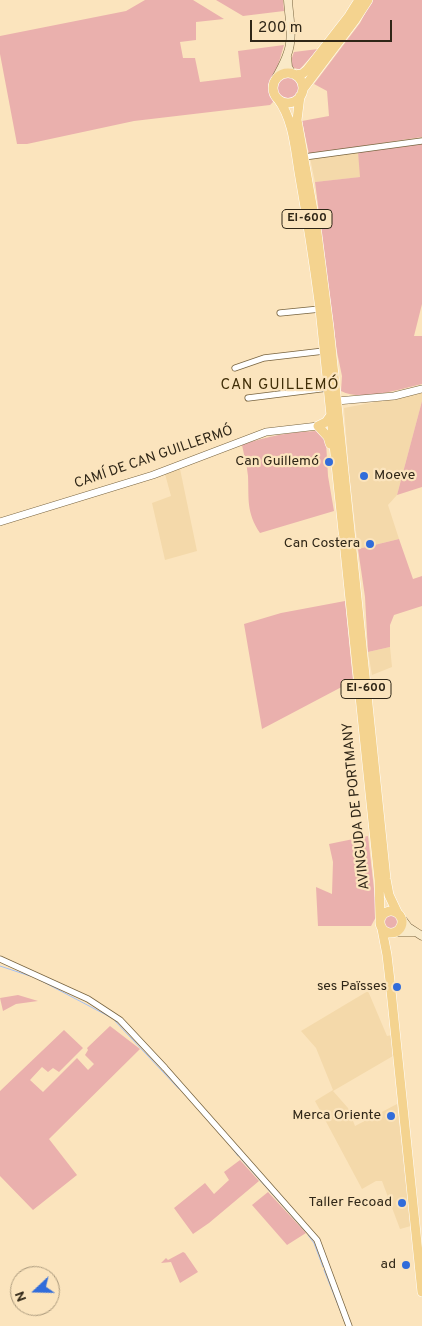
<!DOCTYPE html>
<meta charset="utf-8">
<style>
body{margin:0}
#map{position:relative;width:422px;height:1326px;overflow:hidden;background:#fbe4bd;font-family:Overpass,sans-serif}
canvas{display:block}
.north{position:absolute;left:10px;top:1266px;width:50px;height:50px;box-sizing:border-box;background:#fbe4bd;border:1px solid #a9987b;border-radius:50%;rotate:249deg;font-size:14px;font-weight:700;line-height:20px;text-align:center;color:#2f2617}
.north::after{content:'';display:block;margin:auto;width:18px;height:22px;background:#316cda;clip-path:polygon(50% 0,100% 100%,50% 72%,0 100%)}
.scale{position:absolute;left:250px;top:20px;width:142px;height:22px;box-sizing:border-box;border:2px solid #2f2617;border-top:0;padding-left:6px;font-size:15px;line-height:18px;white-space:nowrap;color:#2f2617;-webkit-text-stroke:4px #fbe4bd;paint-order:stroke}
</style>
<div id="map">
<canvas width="422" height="1326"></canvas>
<div class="north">N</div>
<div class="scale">200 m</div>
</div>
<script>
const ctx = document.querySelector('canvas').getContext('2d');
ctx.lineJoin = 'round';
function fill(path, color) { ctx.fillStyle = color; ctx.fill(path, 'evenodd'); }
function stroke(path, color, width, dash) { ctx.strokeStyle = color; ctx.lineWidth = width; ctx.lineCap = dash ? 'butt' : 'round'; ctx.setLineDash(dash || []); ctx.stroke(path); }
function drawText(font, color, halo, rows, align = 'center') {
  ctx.font = font + ' Overpass,sans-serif'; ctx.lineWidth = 4.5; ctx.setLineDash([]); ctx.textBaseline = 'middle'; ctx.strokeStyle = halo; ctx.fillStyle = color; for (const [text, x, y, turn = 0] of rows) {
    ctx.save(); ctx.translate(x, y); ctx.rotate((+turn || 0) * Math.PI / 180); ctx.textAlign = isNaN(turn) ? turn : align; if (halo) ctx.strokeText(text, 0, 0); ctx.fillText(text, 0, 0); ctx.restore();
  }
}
fill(new Path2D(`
 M358,152L361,177L315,182L310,158Z
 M422,393V401L397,495L388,505L399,539L358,549L349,472L344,408Z
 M180,469L197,551L165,560L152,503L171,496L165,474Z
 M390,647L392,667L372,675L368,652Z
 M368,991L387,1036L392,1035L393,1056L333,1091L348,1108L355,1126L397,1104L411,1226L400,1229L382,1181H376L362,1189L315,1101L333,1090L316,1048L301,1031Z`), '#f4d9aa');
fill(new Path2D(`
 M145,0H193L224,19L196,22V40L180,42L183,58H195L200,82L241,77L238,51L284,45L276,72L268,85L273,102L270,105L134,121L27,144H17L0,54V36L126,11Z
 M216,0H283L284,11L243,16Z
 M372,0H422V137L309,154L302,121L329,116L327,91L314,84L360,23Z
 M318,49L300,69C288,69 291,60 294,52Z
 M276 87a12 12 0 1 1 24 0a12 12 0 1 1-24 0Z
 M422,144V304L414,336H422V384C400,389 361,402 341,391L342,376L337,352L315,182L360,177L358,152Z
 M422,401V487L397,495Z
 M317,431L322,436L326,442L328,476L334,511L260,533C246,512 249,499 248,476C247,466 244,455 242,445C267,436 290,432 317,431Z
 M399,539L413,579L422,576V606L394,615L390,625V647L368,652L365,597L358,549Z
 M345,601L353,681L262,729L244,624L281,613Z
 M368,836L377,915L371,926H318L316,887L332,894L333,862L329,844Z
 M382 922a9 9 0 1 1 18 0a9 9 0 1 1-18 0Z
 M18,995L38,1001L16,1004L3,1011L0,998Z
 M110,1026L140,1049L49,1139L77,1175L33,1210L0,1176V1091L64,1030L83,1048L59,1072L53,1068L48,1072L42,1067L30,1080L43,1092L77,1058L88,1070L94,1064L85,1055L88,1050L87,1048Z
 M240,1160L259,1181L209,1223L193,1234L174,1208L205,1183L214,1194L229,1180L224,1172Z
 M268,1192L306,1233L287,1245L252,1205Z
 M183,1252L185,1253L198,1272L180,1283L171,1262L161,1263L166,1258L168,1260Z`), '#eab0ad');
stroke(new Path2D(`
 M0,966L30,976
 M34,977L112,1018
 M115,1021L179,1089
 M232,1148L238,1156
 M241,1159L306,1232
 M308,1235L314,1243L323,1267
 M324,1270L346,1325`), '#a4c1f5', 1);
const minor = new Path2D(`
 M304,157L422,141
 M280,313L320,309
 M235,368L264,358L324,351
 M248,398L328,388
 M0,959L88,999L120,1020L165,1068L317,1240L349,1326`);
const tertiary = new Path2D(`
 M337,401L394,396L422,389
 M0,522L153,475L266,432L318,426`);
const secondary = new Path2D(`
 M287,57L288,67L292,74
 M275,80C279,72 284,64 287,55C294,38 289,18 288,0
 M402,919L408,927L422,936
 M397,932H414`);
const primary = new Path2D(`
 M273 88a15 15 0 1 1 30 0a15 15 0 1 1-30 0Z
 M295,75L302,74L307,70L349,16L359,0
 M303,89L355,20L368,0
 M300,96L297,120L317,233L329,327L386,879L389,895L397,912
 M278,99C293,119 295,147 299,172C307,217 314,263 320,309L379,880L380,918
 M330,444L328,437L318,426L326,422L331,415
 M380 922a11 11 0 1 1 22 0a11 11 0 1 1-22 0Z
 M382,929L387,955L390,981L422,1292`);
stroke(minor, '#786440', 7);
stroke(tertiary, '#786440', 8);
stroke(secondary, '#786440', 9);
stroke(primary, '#fff', 10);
stroke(minor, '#fff', 5.5);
stroke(tertiary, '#fff', 7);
stroke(secondary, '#f9e9c7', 8);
stroke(primary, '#f4d38f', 9);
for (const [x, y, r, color] of [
 [329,462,5,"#316cda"],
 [364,476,5,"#316cda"],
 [370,544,5,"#316cda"],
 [397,987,5,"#316cda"],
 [391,1116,5,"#316cda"],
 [402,1203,5,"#316cda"],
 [406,1265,5,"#316cda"]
]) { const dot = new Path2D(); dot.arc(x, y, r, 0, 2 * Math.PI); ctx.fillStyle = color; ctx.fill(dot); stroke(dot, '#fbe4bd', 2); }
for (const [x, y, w] of [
 [307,219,50],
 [366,689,50]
]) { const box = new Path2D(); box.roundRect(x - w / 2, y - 9.5, w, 19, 4); ctx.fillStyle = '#fbe4bd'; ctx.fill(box); stroke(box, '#2f2617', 1); }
drawText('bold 12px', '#2f2617', null, [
 ["EI-600",307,219],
 ["EI-600",366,689]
]);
drawText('14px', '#2f2617', '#fbe4bd', [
 ["CAMÍ DE CAN GUILLERMÓ",154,458,-19],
 ["AVINGUDA DE PORTMANY",357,806,-96]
]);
drawText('14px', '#2f2617', '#fbe4bd', [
 ["Can Guillemó",319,462],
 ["Moeve",374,476,"left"],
 ["Can Costera",360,544],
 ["ses Païsses",387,987],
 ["Merca Oriente",381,1116],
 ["Taller Fecoad",392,1203],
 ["ad",396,1265]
], 'right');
ctx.letterSpacing = '1px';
drawText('15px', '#402e08', '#fbe4bd', [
 ["CAN GUILLEMÓ",280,386]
]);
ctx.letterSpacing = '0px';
</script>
